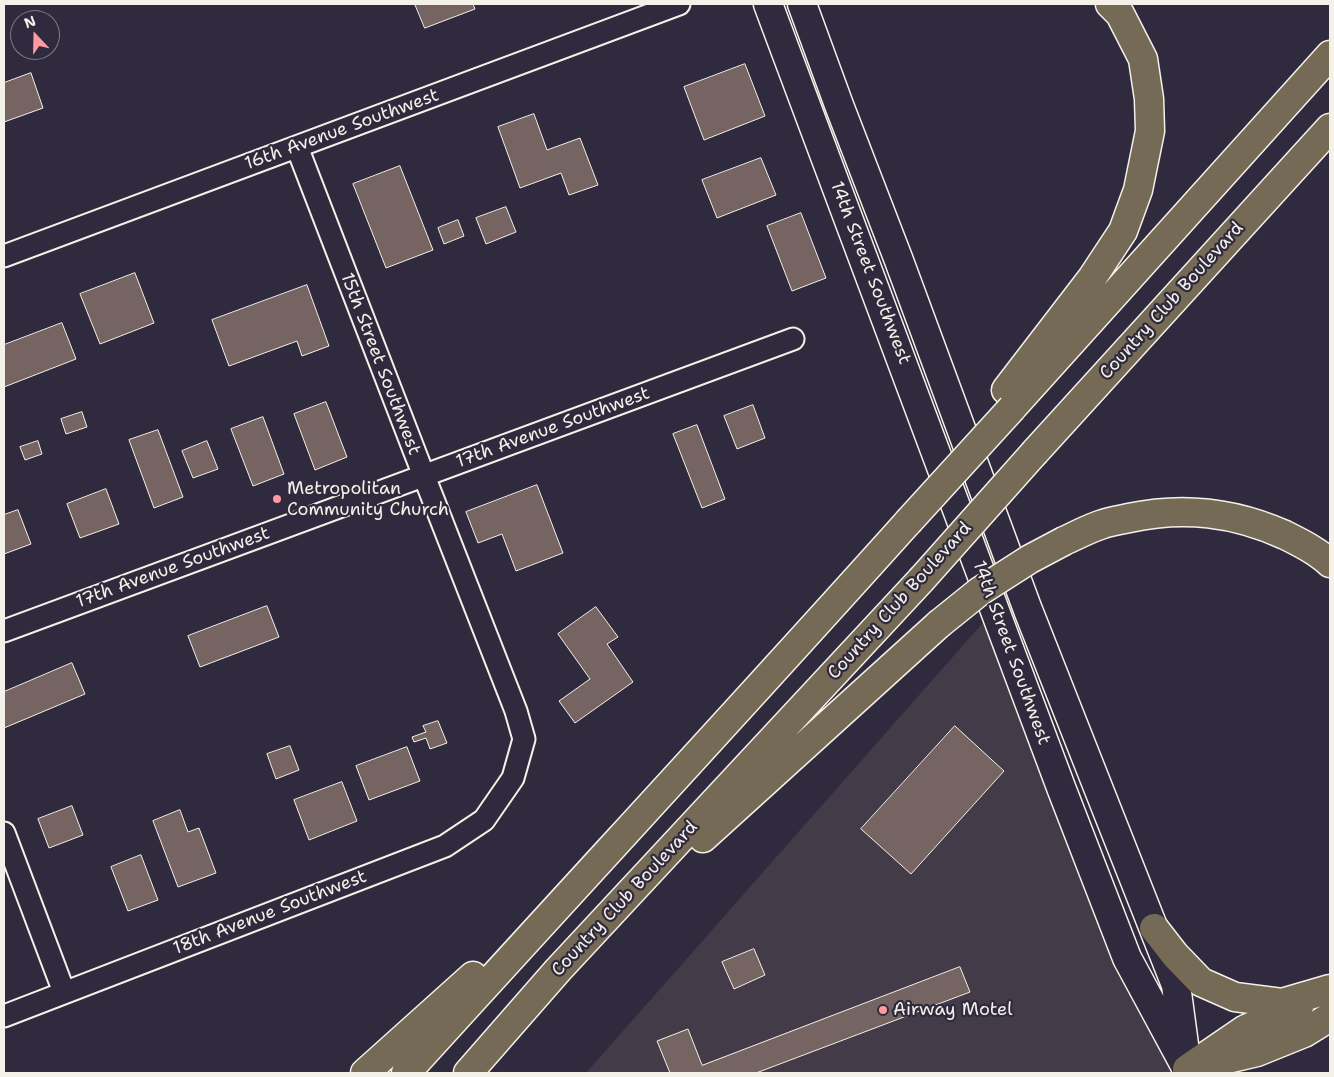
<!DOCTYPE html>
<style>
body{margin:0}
#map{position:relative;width:1334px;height:1077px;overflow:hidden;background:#2f2a3d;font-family:"Shantell Sans",sans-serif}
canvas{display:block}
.frame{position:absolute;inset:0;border:5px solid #f4f1e8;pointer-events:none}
.north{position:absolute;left:10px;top:10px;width:50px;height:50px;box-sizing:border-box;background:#2f2a3d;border:1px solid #7e7a81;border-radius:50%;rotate:339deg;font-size:14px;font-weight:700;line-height:20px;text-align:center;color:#f4f1e8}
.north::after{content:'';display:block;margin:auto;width:18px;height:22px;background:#ff9aa2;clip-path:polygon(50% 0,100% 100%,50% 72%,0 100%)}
</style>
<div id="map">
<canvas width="1334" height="1077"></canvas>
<div class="frame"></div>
<div class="north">N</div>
</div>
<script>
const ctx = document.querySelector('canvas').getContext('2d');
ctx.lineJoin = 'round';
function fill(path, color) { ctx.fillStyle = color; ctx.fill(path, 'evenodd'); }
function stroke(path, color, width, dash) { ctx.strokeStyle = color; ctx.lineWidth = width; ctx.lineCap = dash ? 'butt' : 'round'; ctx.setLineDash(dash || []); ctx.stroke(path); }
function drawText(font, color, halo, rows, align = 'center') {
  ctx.font = font + ' "Shantell Sans",sans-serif'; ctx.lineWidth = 4.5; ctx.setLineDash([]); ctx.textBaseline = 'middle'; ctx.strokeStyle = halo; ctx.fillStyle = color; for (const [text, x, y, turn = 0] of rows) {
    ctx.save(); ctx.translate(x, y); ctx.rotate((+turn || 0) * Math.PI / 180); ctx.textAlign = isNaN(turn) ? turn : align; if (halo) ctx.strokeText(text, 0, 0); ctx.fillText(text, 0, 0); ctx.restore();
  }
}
fill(new Path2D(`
 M995,609L1189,1073H586Z`), '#443b48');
const building = new Path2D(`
 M415,4H473L475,9L425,28Z
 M745,64L765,116L704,140L684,87Z
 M31,73L43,108L4,122V83Z
 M534,114L547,150L580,138L598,185L569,195L561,173L520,188L498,127Z
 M761,158L776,195L717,218L702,180Z
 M400,166L433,250L386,268L353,184Z
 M506,207L516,232L486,244L476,218Z
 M801,213L826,278L792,291L767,226Z
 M458,220L464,236L444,244L438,228Z
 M135,273L154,323L100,344L80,294Z
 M307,285L329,346L302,356L297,341L229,366L212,320Z
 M62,323L76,359L4,387V345Z
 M326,402L347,457L315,470L294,414Z
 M753,405L765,438L737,449L724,416Z
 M82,412L87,427L66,434L61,419Z
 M263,417L284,474L253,486L231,429Z
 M697,425L725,499L702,508L673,434Z
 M158,430L183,497L154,508L129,440Z
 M38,441L42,454L25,460L20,447Z
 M207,441L218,469L193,478L182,451Z
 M537,485L563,553L516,571L502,534L478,543L466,512Z
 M106,489L119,524L80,538L67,504Z
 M18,510L31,544L4,554V515Z
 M267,606L279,637L200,667L188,636Z
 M596,607L618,637L607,644L633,682L575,723L559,701L590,679L558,634Z
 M72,663L85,694L4,728V692Z
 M438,721L447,743L430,749L426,738L414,742L412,737L426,732L423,726Z
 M955,726L1004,771L911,874L861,829Z
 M290,746L299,770L276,779L267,754Z
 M407,747L420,781L369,800L356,766Z
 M342,782L357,821L309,840L294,800Z
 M72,806L83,835L49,848L38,819Z
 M180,810L188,832L199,828L216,873L178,887L153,821Z
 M141,855L158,900L128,911L111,867Z
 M754,949L765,975L734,989L722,962Z
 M960,967L970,992L756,1073H670L657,1041L688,1029L702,1065Z`);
fill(building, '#756461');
stroke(building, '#f4f1e8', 1);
const street = new Path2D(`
 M4,256L679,4
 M4,631L793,339
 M4,833L64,992
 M4,1016L445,846L484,820L513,778L524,739L516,711L424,476L297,147`);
const secondary = new Path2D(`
 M768,4L1062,790L1127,958L1189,1073
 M802,4L839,105L898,258L1028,610L1176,985L1185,1052`);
const highway = new Path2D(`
 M1006,390L1092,278L1123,231L1138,190L1150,131L1149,99L1143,59L1120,14L1110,4
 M1012,408L1330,55
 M1035,452L1330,128
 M1064,541C1077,535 1090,528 1103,524C1111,521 1120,520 1129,518C1184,506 1234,512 1285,535C1301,543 1317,551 1330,563
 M703,838L939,624
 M1154,928L1175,955L1201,982L1235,997L1282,1003L1330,989
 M1206,1064L1257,1052L1304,1033L1330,1017
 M1187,1069L1244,1030L1300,1004
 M365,1073L473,976
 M406,1073C573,889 742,707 908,522
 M468,1073L558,970L921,580`);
stroke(street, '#f4f1e8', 25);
stroke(secondary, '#f4f1e8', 31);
stroke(highway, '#f4f1e8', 31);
stroke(street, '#2f2a3d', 21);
stroke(secondary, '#2f2a3d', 28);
stroke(highway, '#756a55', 28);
const highwayBridge = new Path2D(`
 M908,522L1012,408
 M921,580L1035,452
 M939,624L980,591L1030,559L1064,541`);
stroke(highwayBridge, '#f4f1e8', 31, []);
stroke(highwayBridge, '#756a55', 28);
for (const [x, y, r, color] of [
 [277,499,5,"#ff9aa2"],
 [883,1010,5,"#ff9aa2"]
]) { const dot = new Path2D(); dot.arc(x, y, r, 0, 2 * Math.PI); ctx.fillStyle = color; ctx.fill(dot); stroke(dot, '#2f2a3d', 2); }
drawText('18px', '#f4f1e8', '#2f2a3d', [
 ["16th Avenue Southwest",342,130,-20],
 ["14th Street Southwest",870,273,69],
 ["Country Club Boulevard",1172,301,-48],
 ["15th Street Southwest",380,364,69],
 ["17th Avenue Southwest",553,428,-20],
 ["17th Avenue Southwest",173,568,-20],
 ["Country Club Boulevard",900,601,-48],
 ["14th Street Southwest",1011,653,70],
 ["Country Club Boulevard",625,899,-47],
 ["18th Avenue Southwest",270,913,-21]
]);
drawText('18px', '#f4f1e8', '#2f2a3d', [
 ["Metropolitan",287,489],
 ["Community Church",287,510],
 ["Airway Motel",893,1010]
], 'left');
</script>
